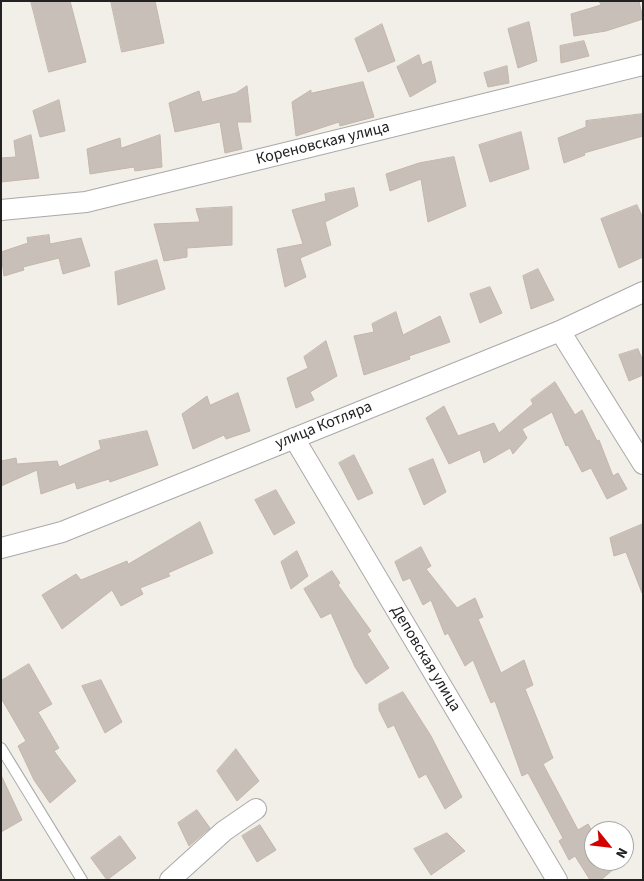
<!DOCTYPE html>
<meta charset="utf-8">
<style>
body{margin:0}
#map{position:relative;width:644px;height:881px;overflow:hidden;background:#f2efe9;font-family:"Source Sans 3",sans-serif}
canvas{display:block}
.frame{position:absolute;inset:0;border:2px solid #222;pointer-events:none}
.north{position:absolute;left:584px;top:821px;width:50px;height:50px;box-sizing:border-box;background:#fff;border:1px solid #a7a7a7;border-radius:50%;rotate:119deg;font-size:14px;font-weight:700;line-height:20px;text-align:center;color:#222}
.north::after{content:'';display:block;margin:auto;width:18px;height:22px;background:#d40000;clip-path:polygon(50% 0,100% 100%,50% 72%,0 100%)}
</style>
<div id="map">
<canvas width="644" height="881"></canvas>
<div class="frame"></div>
<div class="north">N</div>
</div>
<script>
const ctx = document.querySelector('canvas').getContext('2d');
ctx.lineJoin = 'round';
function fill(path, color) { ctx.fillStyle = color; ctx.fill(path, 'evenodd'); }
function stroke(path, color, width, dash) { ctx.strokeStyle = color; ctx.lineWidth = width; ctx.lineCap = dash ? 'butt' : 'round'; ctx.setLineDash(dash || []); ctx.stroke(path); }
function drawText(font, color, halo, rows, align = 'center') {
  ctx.font = font + ' "Source Sans 3",sans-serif'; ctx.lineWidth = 5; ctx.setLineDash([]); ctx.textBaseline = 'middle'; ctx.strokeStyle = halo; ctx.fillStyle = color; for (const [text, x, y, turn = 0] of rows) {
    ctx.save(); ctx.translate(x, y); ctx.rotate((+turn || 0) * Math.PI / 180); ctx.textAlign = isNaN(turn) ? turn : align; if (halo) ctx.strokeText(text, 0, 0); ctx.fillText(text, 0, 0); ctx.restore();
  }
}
const building = new Path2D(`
 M31,1H70L86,62L49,72Z
 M111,1H155L164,43L122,52Z
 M599,1H639L643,19L606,31L574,36L571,14L601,5Z
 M529,22L537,61L518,68L508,29Z
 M382,24L395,61L368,72L355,39Z
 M584,41L589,56L561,63L560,46Z
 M419,55L422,65L431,61L436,82L410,97L397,67Z
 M507,66L509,83L488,87L484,73Z
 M363,82L374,117L340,126L339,122L296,136L292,102L311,90V93Z
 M247,86L251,122H237L242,149L225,153L220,122L175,132L169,103L199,91L202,102L236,93Z
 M59,100L65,131L40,137L33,111Z
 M643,114V136L584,153L585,155L564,163L558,138L586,127V121Z
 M521,132L529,169L490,182L479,145Z
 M31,135L39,178L1,182V158L16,157L14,141Z
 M160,135L162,167L135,171L134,167L90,174L87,149L120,138L121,148Z
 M454,157L466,206L428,222L421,179L390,191L386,174L419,163Z
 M354,188L358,206L325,222L331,245L300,258L306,277L285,287L277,249L303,244L292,210L326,201L325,194Z
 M637,205L643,218V257L619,268L601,219Z
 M232,207V245L187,248V257L164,261L154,224L200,222L196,209Z
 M49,235L50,244L81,238L90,266L63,274L59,258L23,267L24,270L4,276L1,252L28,243L27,238Z
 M157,260L165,289L118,305L115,272Z
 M538,269L554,300L531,309L523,276Z
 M490,287L502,313L480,323L470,294Z
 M396,312L403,335L440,316L450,342L409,356L410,359L364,375L354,336L374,332L372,324Z
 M326,341L337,376L310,392L314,400L296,408L287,378L308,368L304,357Z
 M638,349L643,361V375L629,381L619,355Z
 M555,382L575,415L582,410L597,441L599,440L613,476L618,473L627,489L607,499L591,468L582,472L568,445L566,446L552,412L522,429L527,438L513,454L510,448L484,463L480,450L449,464L426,418L444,406L458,436L494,423L499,433L533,404L531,400Z
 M238,393L250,431L226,439L224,435L193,449L182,414L207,396L210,405Z
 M147,431L158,465L110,482L109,479L77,489L75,482L41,494L37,470L1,486V461L16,458L17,464L57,461L59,467L101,449L99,441Z
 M354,455L373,493L358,500L339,463Z
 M433,459L446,492L424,505L409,469Z
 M276,490L295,523L274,535L255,500Z
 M200,522L213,553L168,573L170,576L140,588L143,594L121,606L112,590L62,629L42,595L76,574L81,580L127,561L128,564Z
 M643,524V593H642L626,552L614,556L610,538Z
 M421,547L431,566L426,569L457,608L475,598L483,617L478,619L501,673L524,660L533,685L525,689L553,758L543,764L578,830L588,824L594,834V861H623L601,880H590L575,856L569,860L559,841L563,838L528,773L522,776L495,701L491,703L473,660L465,666L448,633L445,635L431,600L423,605L410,578L403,581L395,562Z
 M297,551L308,576L291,589L281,562Z
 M332,571L340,583L338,585L371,631L367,634L389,668L366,684L355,667L331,613L321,618L304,589Z
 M29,664L52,704L38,712L59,748L54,751L76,781L50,803L34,780L18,746L26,741L1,698V681Z
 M101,680L122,722L105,733L82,686Z
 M403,692L431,736L462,797L445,809L426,774L419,778L394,725L388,728L379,710V704Z
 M236,749L259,781L237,801L217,771Z
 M1,775L22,820L1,832Z
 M197,810L210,828L189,846L178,823Z
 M260,825L276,850L257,862L242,836Z
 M447,833L465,851L431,875L414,849Z
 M120,836L136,858L107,880L91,858Z`);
fill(building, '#c7bfb8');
stroke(building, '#c4b6ab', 1);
const lane = new Path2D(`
 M1,748L82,880`);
const street = new Path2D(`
 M1,210L86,202L643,65
 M560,331L643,464
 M294,438L557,880
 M1,548L62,532L560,331L643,292
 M170,880L224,831L256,809`);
stroke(lane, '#a9a9a9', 12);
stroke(street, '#a9a9a9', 22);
stroke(lane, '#fff', 10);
stroke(street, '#fff', 20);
drawText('16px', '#222', '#fff', [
 ["Кореновская улица",323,144,-14],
 ["улица Котляра",324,426,-22],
 ["Деповская улица",425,659,59]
]);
</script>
